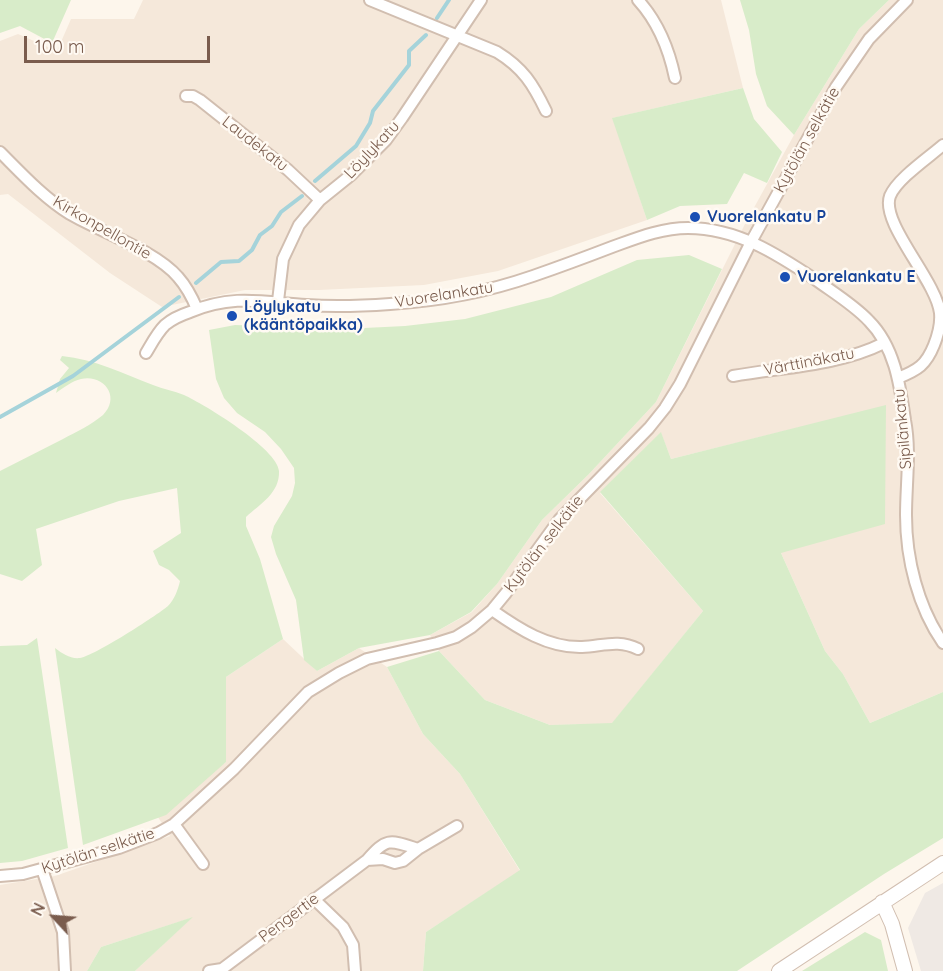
<!DOCTYPE html>
<meta charset="utf-8">
<style>
body{margin:0}
#map{position:relative;width:943px;height:971px;overflow:hidden;background:#fdf6ec;font-family:Quicksand,sans-serif}
canvas{display:block}
.north{position:absolute;left:24px;top:887px;width:60px;height:60px;-webkit-text-stroke:4px #fffaf3;paint-order:stroke;rotate:296deg;font-size:16px;font-weight:700;line-height:24px;text-align:center;color:#7a5c4d}
.north::after{content:'';display:block;margin:auto;width:21px;height:27px;background:#7a5c4d;clip-path:polygon(50% 0,100% 100%,50% 72%,0 100%)}
.scale{position:absolute;left:24px;top:36px;width:186px;height:27px;box-sizing:border-box;border:3px solid #7a5c4d;border-top:0;padding-left:8px;font-size:18px;line-height:21px;white-space:nowrap;color:#7a5c4d;-webkit-text-stroke:4px #fffaf3;paint-order:stroke}
</style>
<div id="map">
<canvas width="943" height="971"></canvas>
<div class="north">N</div>
<div class="scale">100 m</div>
</div>
<script>
const ctx = document.querySelector('canvas').getContext('2d');
ctx.lineJoin = 'round';
function fill(path, color) { ctx.fillStyle = color; ctx.fill(path, 'evenodd'); }
function stroke(path, color, width, dash) { ctx.strokeStyle = color; ctx.lineWidth = width; ctx.lineCap = dash ? 'butt' : 'round'; ctx.setLineDash(dash || []); ctx.stroke(path); }
function drawText(font, color, halo, rows, align = 'center') {
  ctx.font = font + ' Quicksand,sans-serif'; ctx.lineWidth = 5; ctx.setLineDash([]); ctx.textBaseline = 'middle'; ctx.strokeStyle = halo; ctx.fillStyle = color; for (const [text, x, y, turn = 0] of rows) {
    ctx.save(); ctx.translate(x, y); ctx.rotate((+turn || 0) * Math.PI / 180); ctx.textAlign = isNaN(turn) ? turn : align; if (halo) ctx.strokeText(text, 0, 0); ctx.fillText(text, 0, 0); ctx.restore();
  }
}
fill(new Path2D(`
 M143,0H721L743,88L613,118L647,220L498,271L424,285L319,290H245L162,307L110,273L8,194L0,195V41L18,34L57,51L71,19H134Z
 M889,0H943V692L870,723L843,674L825,651L781,553L886,406L671,459L661,433L600,493L703,611L612,724L550,725L485,700L439,651L430,635L472,612L497,584L542,520L589,474L656,402L745,224L794,135L859,29Z
 M283,639L317,671L359,648L387,667L423,734L460,774L520,871L426,932L423,971H135L191,918L101,947L87,971H0V885L55,876L170,836L156,814L226,762V677Z`), '#f5e8da');
fill(new Path2D(`
 M943,883V971H921L908,928L925,893Z`), '#efe9e4');
fill(new Path2D(`
 M0,0H71L52,43L20,26L0,33Z
 M740,0H889L859,29L794,135L767,106L756,74L749,30Z
 M743,88L754,119L782,152L767,183L744,173L727,204L680,206L647,220L612,118Z
 M689,255L722,269L656,402L589,474L542,520L497,584L471,612L430,635L359,648L317,671L304,660L296,600L276,554L271,537L274,526L292,496L295,483L294,468L281,449L265,432L237,413L224,398L216,379L209,330L235,325L344,329L405,326L465,319L551,297L637,260Z
 M62,356C94,359 124,374 153,385C163,389 174,391 184,395C204,404 278,449 279,471C280,493 260,504 246,517V526L260,559L283,639L226,677V762L166,815L83,845L55,648C63,654 70,659 80,658C94,656 156,616 168,606C174,600 178,590 180,581L169,570L159,565L153,551L181,533L177,488L119,501L36,529L42,565L22,581L0,574V471C21,460 42,450 63,439C76,432 91,425 103,415C121,397 104,374 81,379C72,381 63,388 56,393L60,379L69,368L60,360Z
 M886,405L885,524L781,553L825,651L843,674L870,723L943,692V838L884,874L737,971H423L426,932L520,870L460,774L423,734L387,667L439,651L485,700L550,725L612,723L703,611L600,492L661,432L671,459Z
 M37,638L68,848L22,861L0,863V646L27,645Z
 M193,917L135,971H87L101,947Z
 M865,932L881,940L888,971H802Z`), '#d8ecc9');
stroke(new Path2D(`
 M437,18L449,0
 M315,181L356,146L370,123L373,111L409,65V51L426,35
 M196,283L221,262L239,261L252,250L260,235L272,226L281,212L302,196
 M0,417L73,376L179,297`), '#a5d3da', 4);
const minor = new Path2D(`
 M370,0L497,52C523,68 533,84 546,111
 M638,0C659,23 669,49 675,78
 M186,96H193L200,100L288,170L320,200
 M0,152C22,174 44,198 70,214C101,232 156,251 178,277C186,286 192,297 197,309
 M278,301L283,259L299,225L320,200L351,175L386,140L402,118L481,0
 M146,353C152,343 157,333 165,325C172,319 181,315 190,312C233,294 262,302 306,305C334,307 362,306 390,304C439,301 487,292 533,276C559,267 586,257 612,247C637,238 661,228 688,228C737,228 777,254 816,280C834,293 854,305 869,321C895,347 900,386 905,420C911,451 906,484 906,515C906,559 918,607 943,643
 M733,376C783,367 838,366 884,343
 M898,378C918,370 926,365 934,345C938,335 941,324 940,313C936,280 880,223 890,196C897,179 928,158 943,145
 M492,610C519,629 548,648 582,647C603,646 618,639 638,649
 M174,824L203,864
 M367,860L383,859L395,863L403,861L418,849L457,826
 M42,869L63,932L65,971
 M0,876L23,874L78,859L119,848L158,833L174,824L234,769L308,692L339,673L367,659L437,643L456,637L472,627L492,610L506,593L559,520L649,428L665,408L680,384L751,242L836,87L869,39L907,0
 M314,899L343,927L353,945L355,971
 M209,971L222,969L367,860C387,837 390,840 418,849`);
const tertiary = new Path2D(`
 M882,902L892,924L905,971
 M779,971L943,863`);
stroke(minor, '#d1beb0', 14);
stroke(tertiary, '#d1beb0', 16);
stroke(minor, '#fff', 10);
stroke(tertiary, '#fff', 14);
for (const [x, y, r, color] of [
 [695,217,6,"#1a4fb4"],
 [785,277,6,"#1a4fb4"],
 [232,316,6,"#1a4fb4"]
]) { const dot = new Path2D(); dot.arc(x, y, r, 0, 2 * Math.PI); ctx.fillStyle = color; ctx.fill(dot); stroke(dot, '#fffaf3', 2); }
drawText('16px', '#7a5c4d', '#fffaf3', [
 ["Kytölän selkätie",807,140,-61],
 ["Laudekatu",255,144,38],
 ["Löylykatu",372,150,-47],
 ["Kirkonpellontie",102,228,30],
 ["Vuorelankatu",444,295,-9],
 ["Värttinäkatu",809,362,-11],
 ["Sipilänkatu",903,429,-95],
 ["Kytölän selkätie",544,544,-52],
 ["Kytölän selkätie",98,851,-18],
 ["Pengertie",289,918,-37]
]);
drawText('bold 16px', '#164399', '#fffaf3', [
 ["Vuorelankatu P",707,217],
 ["Vuorelankatu E",797,277],
 ["Löylykatu",244,307],
 ["(kääntöpaikka)",244,325]
], 'left');
</script>
